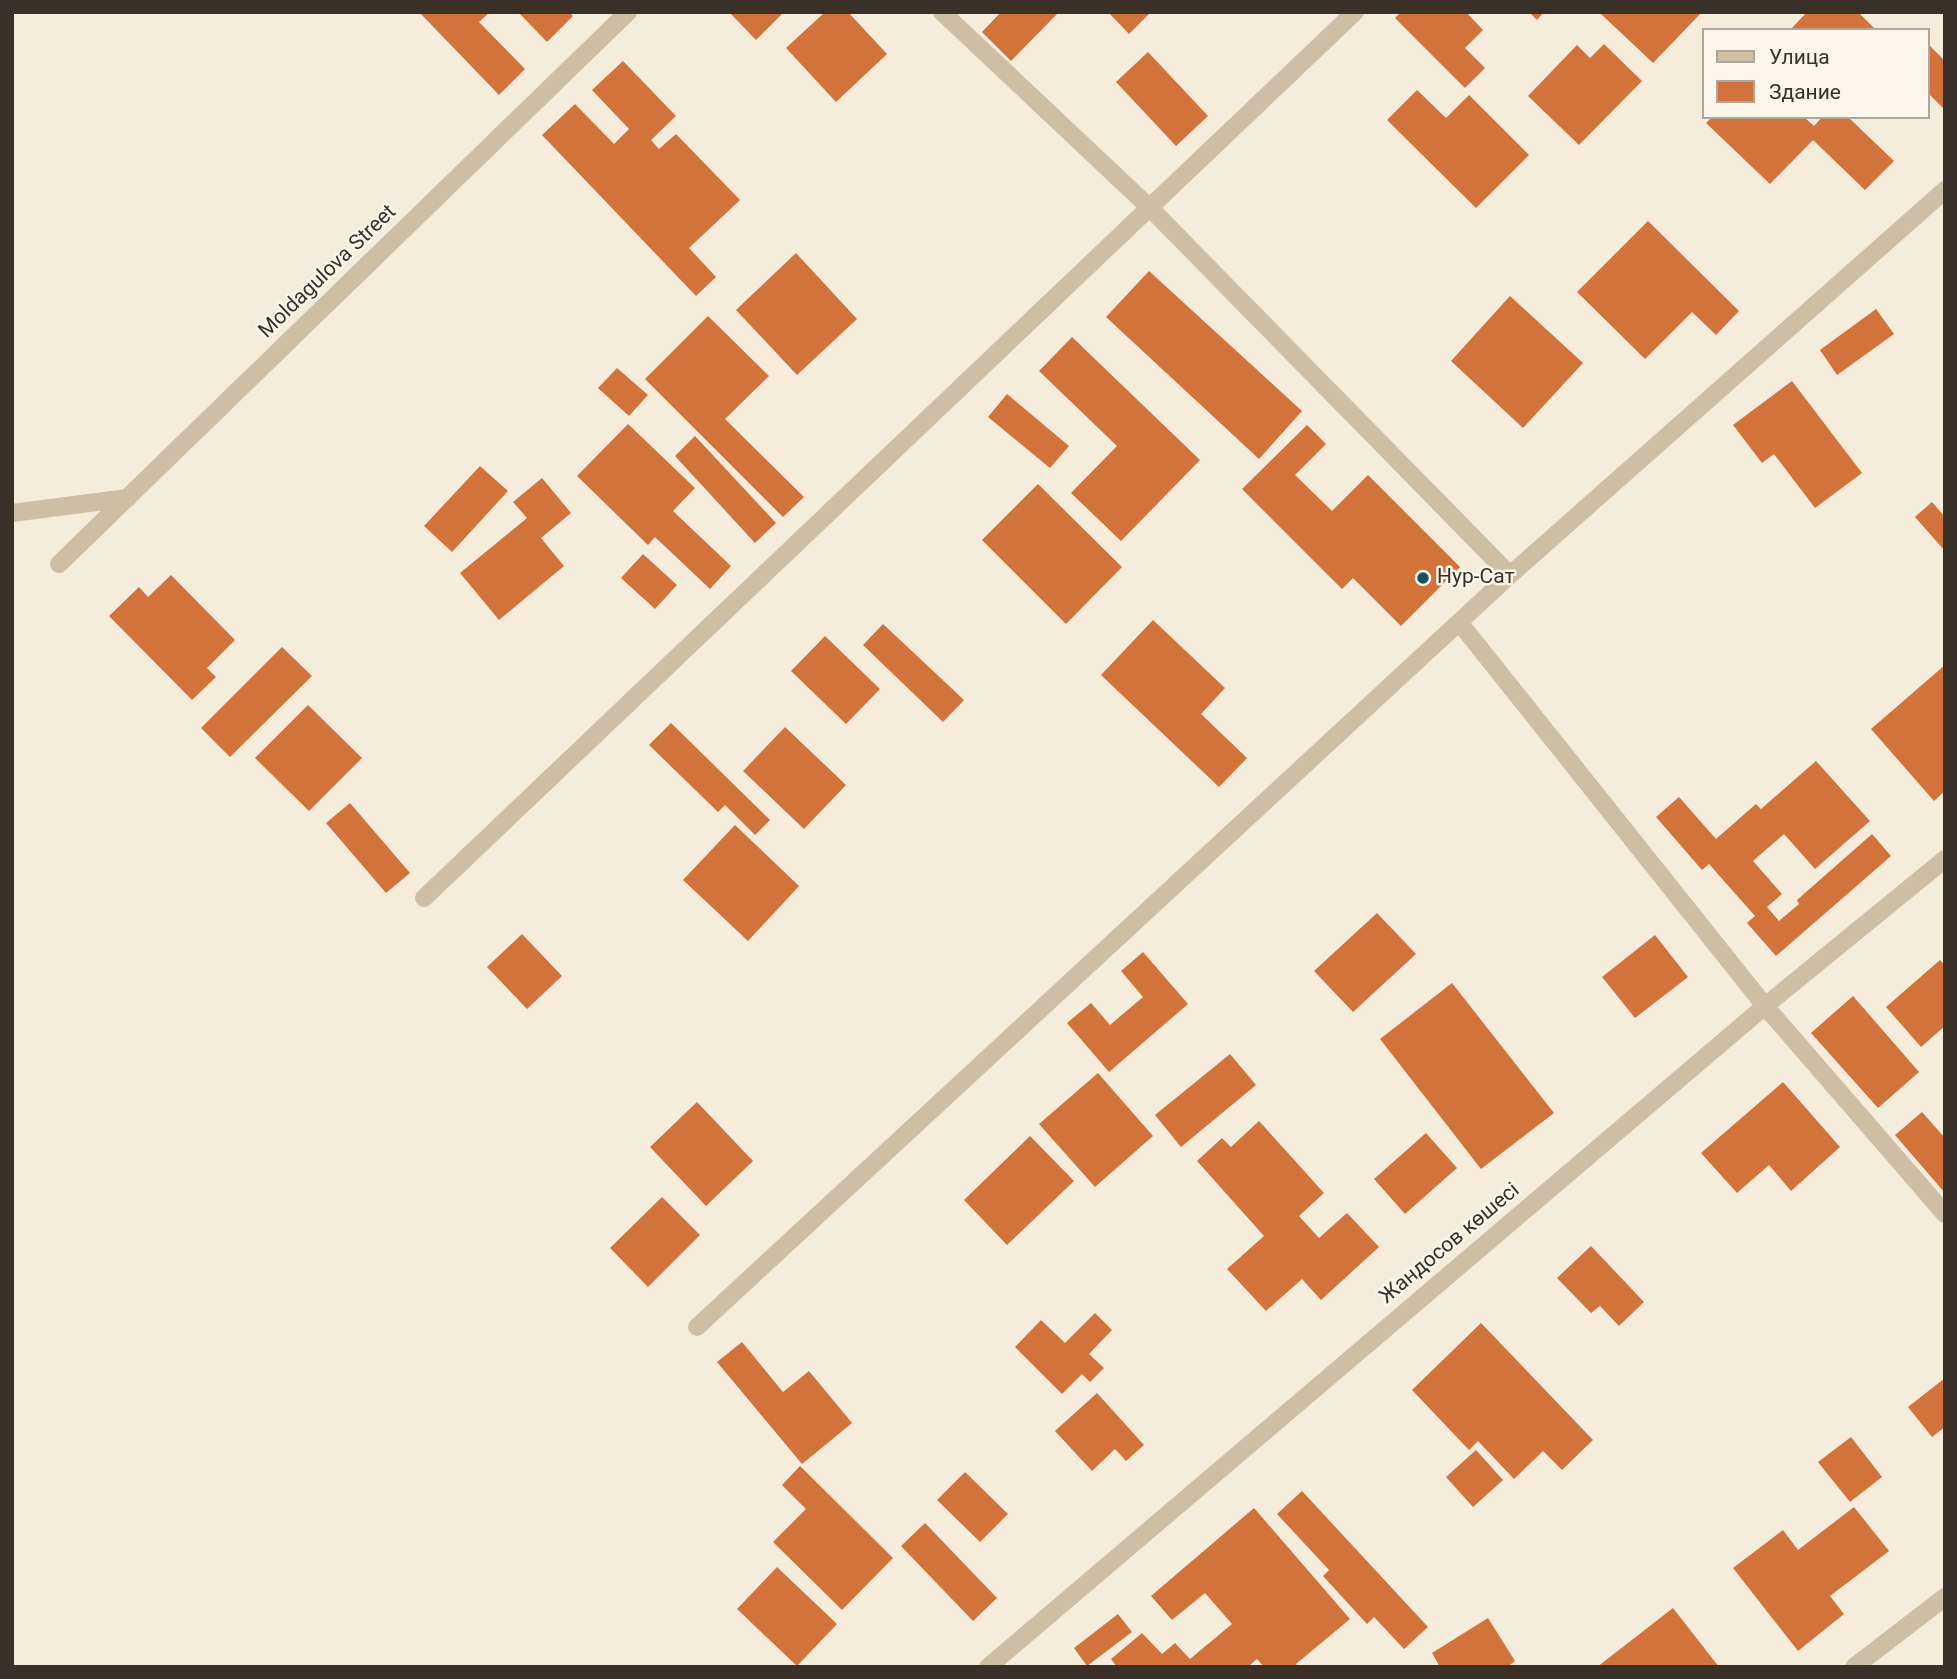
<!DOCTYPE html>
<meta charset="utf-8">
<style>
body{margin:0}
#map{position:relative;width:1957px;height:1679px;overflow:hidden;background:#f5ecdc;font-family:Roboto,sans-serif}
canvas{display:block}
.frame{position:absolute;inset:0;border:14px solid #3a3028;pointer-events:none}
.legend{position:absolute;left:1702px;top:28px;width:228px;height:91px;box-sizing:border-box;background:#fcf5e9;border:2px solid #aea69c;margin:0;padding:9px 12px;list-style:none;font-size:21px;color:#3a3028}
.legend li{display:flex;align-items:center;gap:14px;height:35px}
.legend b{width:35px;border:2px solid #aea69c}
</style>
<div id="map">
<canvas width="1957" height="1679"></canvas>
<div class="frame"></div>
<ul class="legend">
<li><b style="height:9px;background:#cfbea6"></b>Улица</li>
<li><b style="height:19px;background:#d3733c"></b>Здание</li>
</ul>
</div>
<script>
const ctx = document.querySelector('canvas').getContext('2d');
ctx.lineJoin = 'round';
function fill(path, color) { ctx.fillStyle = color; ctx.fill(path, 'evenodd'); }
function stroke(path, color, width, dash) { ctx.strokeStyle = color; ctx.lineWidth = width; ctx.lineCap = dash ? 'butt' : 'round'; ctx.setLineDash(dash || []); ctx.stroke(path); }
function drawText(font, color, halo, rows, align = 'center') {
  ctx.font = font + ' Roboto,sans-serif'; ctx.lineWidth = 5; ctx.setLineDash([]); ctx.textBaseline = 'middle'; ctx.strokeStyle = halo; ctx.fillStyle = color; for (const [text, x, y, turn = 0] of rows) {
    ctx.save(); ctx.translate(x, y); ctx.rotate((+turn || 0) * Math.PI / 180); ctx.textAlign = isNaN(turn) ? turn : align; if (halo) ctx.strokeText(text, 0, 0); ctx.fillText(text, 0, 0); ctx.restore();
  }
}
fill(new Path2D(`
 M419,12H490L479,22L525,69L499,95Z
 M518,12H569L573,16L547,42Z
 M729,12H784L756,40Z
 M825,12H848L887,54L836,102L786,48Z
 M1001,12H1059L1011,61L982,32Z
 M1108,12H1151L1129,34Z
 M1401,12H1466L1483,30L1465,48L1485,68L1465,88L1395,18Z
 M1529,12H1544L1537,20Z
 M1602,12H1702L1653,63L1601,14Z
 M1807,12H1858L1876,30H1790Z
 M1927,43L1945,61V110L1927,92Z
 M1604,44L1642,81L1579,145L1528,96L1577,45L1590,58Z
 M1148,52L1208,116L1176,146L1116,82Z
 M623,61L676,116L651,140L659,149L676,134L740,200L689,248L716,277L696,296L542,135L575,104L614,144L629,129L592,90Z
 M1417,90L1446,118L1469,95L1529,155L1476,208L1387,120Z
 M1712,117H1804L1814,126L1822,117H1848L1894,161L1865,190L1813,140L1770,184L1706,123Z
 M1648,221L1739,311L1716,335L1692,312L1645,359L1577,292Z
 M796,253L857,319L797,375L736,310Z
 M1149,271L1302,411L1259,459L1106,317Z
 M1510,296L1583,363L1523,428L1451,361Z
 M1876,309L1894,334L1837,375L1820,350Z
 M708,316L769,376L725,419L804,497L783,517L645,379Z
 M1072,337L1200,460L1121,541L1071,493L1117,446L1039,371Z
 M617,368L648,395L629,416L598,388Z
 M1792,381L1862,473L1815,508L1774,454L1762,463L1733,425Z
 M1007,394L1069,446L1050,468L988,417Z
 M628,424L695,488L673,511L731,566L710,589L655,537L648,545L577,476Z
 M1307,425L1326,444L1295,475L1332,511L1368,475L1460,567L1401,626L1353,578L1342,589L1242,489Z
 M695,436L776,523L755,543L675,456Z
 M480,466L508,491L452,552L424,526Z
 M542,478L571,513L541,538L564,566L499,620L460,573L527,518L513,502Z
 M1038,484L1122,567L1066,624L982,540Z
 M1932,502L1945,517V551L1915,517Z
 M643,554L677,585L655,609L621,578Z
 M171,575L235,640L207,668L216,677L192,700L109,616L139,587L148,597Z
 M1153,620L1225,688L1201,714L1247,758L1219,787L1101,675Z
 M883,624L964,700L943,722L863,645Z
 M825,636L880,689L846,724L791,671Z
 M282,647L312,676L230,757L201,728Z
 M1945,665V791L1934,801L1871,729Z
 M308,705L362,758L309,811L255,758Z
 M671,723L770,820L755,835L725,805L718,812L649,745Z
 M785,727L846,785L804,829L743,771Z
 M1816,761L1870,821L1815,869L1784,834L1753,861L1782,894L1767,907L1779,921L1799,904L1797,900L1872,834L1891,856L1776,956L1747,923L1755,916L1709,864L1702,870L1656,817L1679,797L1716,839L1756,804L1761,809Z
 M350,803L410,873L386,893L326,823Z
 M735,825L799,886L748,941L683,880Z
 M1377,913L1416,954L1353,1012L1314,971Z
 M522,934L562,976L527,1009L487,967Z
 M1655,935L1688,977L1635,1018L1602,977Z
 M1143,952L1188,1004L1109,1072L1067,1023L1091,1003L1110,1025L1143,997L1121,971Z
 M1940,960L1945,965V1026L1921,1047L1886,1007Z
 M1452,983L1554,1113L1481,1169L1380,1039Z
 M1853,996L1919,1072L1878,1108L1811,1033Z
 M1230,1054L1256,1085L1181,1147L1155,1115Z
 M1098,1073L1153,1136L1095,1187L1039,1124Z
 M1783,1082L1840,1147L1791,1191L1769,1165L1737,1193L1701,1153Z
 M697,1102L753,1161L706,1206L650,1147Z
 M1922,1112L1945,1138V1193L1895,1135Z
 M1259,1121L1324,1193L1299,1216L1319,1238L1347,1213L1379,1247L1321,1300L1302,1279L1266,1311L1227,1269L1264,1236L1197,1161L1222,1138L1231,1147Z
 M1426,1133L1457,1168L1405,1214L1374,1179Z
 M1030,1136L1074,1181L1007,1245L964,1200Z
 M662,1197L700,1235L648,1287L610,1248Z
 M1591,1246L1644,1302L1619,1326L1600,1306L1591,1313L1557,1278Z
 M1095,1313L1112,1330L1089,1354L1104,1368L1090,1382L1082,1374L1062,1394L1015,1347L1041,1320L1065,1343Z
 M1481,1323L1593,1440L1562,1470L1543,1451L1514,1479L1478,1441L1469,1450L1412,1390Z
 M742,1342L783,1392L809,1371L852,1423L802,1464L717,1362Z
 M1945,1378V1427L1932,1437L1908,1407Z
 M1097,1393L1144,1445L1126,1461L1115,1449L1092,1471L1055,1431Z
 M1851,1437L1882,1477L1850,1502L1818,1462Z
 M1476,1450L1503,1480L1473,1507L1446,1477Z
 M800,1466L893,1558L842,1610L773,1542L806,1509L782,1485Z
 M965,1472L1008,1514L980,1542L937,1500Z
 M1302,1491L1428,1627L1404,1649L1374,1617L1367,1624L1323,1576L1329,1570L1277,1514Z
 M1854,1507L1889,1551L1830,1596L1844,1614L1798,1651L1733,1568L1783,1530L1798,1550Z
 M1254,1508L1350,1619L1296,1664L1298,1667H1264L1257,1659L1248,1667H1117L1111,1659L1142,1633L1162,1654L1175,1643L1190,1659L1232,1624L1205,1593L1172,1620L1151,1596Z
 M925,1523L997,1598L973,1621L901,1546Z
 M777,1567L837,1624L797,1666L737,1609Z
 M1673,1608L1719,1667H1597Z
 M1118,1614L1132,1632L1087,1666L1074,1648Z
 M1488,1618L1515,1661L1507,1667H1440L1432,1653Z`), '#d3733c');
stroke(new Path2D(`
 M942,12L1150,208L1510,575
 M12,513L128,498
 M59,564L628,12
 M1459,622L1765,1006L1945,1214
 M424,898L1355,12
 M697,1327L1510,575L1945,190
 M988,1667L1765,1006L1945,859
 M1854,1667L1945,1597`), '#cfbea6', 18);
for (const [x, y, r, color] of [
 [1423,578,7,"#185360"]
]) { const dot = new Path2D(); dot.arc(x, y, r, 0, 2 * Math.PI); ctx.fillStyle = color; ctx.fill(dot); stroke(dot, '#fcf5e9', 2.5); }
drawText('21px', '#3a3028', '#fcf5e9', [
 ["Moldagulova Street",328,272,-44],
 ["Жандосов көшесі",1450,1244,-40]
]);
drawText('21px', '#3a3028', '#fcf5e9', [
 ["Нур-Сат",1437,578]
], 'left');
</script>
